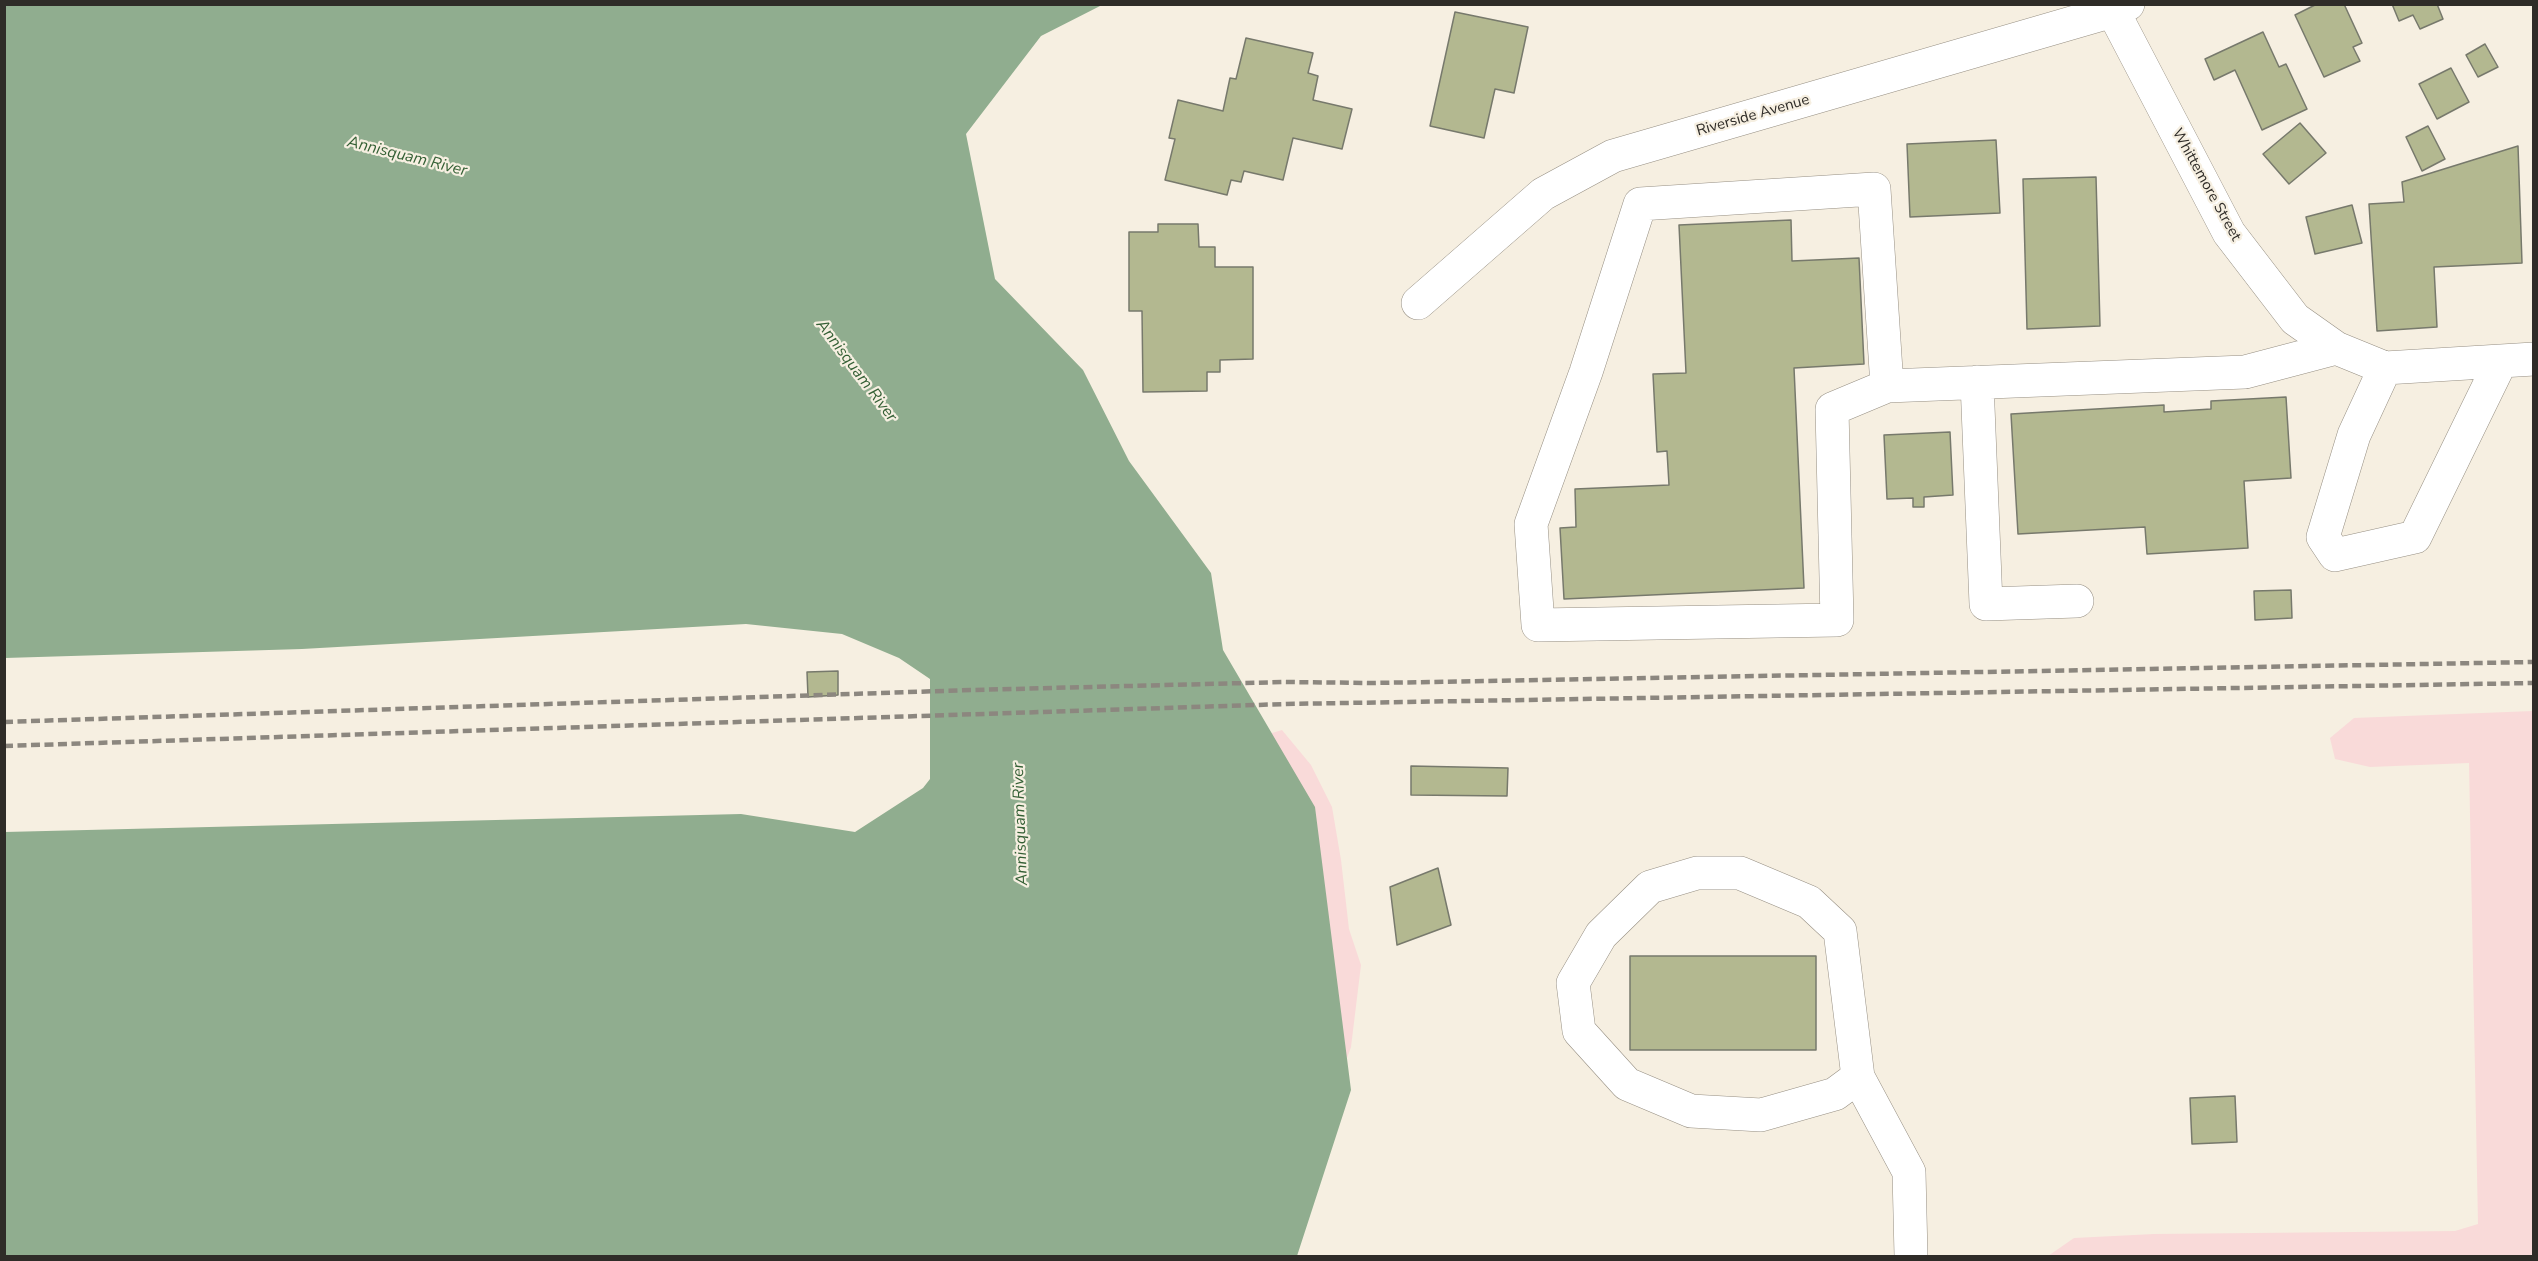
<!DOCTYPE html>
<style>
body{margin:0}
#map{position:relative;width:2538px;height:1261px;overflow:hidden;background:#f6efe1;font-family:"Nunito Sans",sans-serif}
canvas{display:block}
.frame{position:absolute;inset:0;border:6px solid #2f2c28;pointer-events:none}
</style>
<div id="map">
<canvas width="2538" height="1261"></canvas>
<div class="frame"></div>
</div>
<script>
const ctx = document.querySelector('canvas').getContext('2d');
ctx.lineJoin = 'round';
function fill(path, color) { ctx.fillStyle = color; ctx.fill(path, 'evenodd'); }
function stroke(path, color, width, dash) { ctx.strokeStyle = color; ctx.lineWidth = width; ctx.lineCap = dash ? 'butt' : 'round'; ctx.setLineDash(dash || []); ctx.stroke(path); }
function drawText(font, color, halo, rows, align = 'center') {
  ctx.font = font + ' "Nunito Sans",sans-serif'; ctx.lineWidth = 4.5; ctx.setLineDash([]); ctx.textBaseline = 'middle'; ctx.strokeStyle = halo; ctx.fillStyle = color; for (const [text, x, y, turn = 0] of rows) {
    ctx.save(); ctx.translate(x, y); ctx.rotate((+turn || 0) * Math.PI / 180); ctx.textAlign = isNaN(turn) ? turn : align; if (halo) ctx.strokeText(text, 0, 0); ctx.fillText(text, 0, 0); ctx.restore();
  }
}
fill(new Path2D(`
 M2533,711V1256H2048L2074,1238L2154,1234L2455,1231L2478,1224L2469,763L2370,767L2335,759L2330,738L2354,718Z
 M1282,730L1311,765L1332,807L1341,860L1349,929L1361,965L1351,1047L1328,1111L1239,743Z`), '#f9dad9');
fill(new Path2D(`
 M5,4L1102,5L1041,36L966,134L995,279L1083,370L1129,461L1211,573L1223,650L1315,807L1351,1090L1297,1256H5V832L741,814L855,832L923,788L930,779V679L899,658L842,634L746,624L302,649L5,658Z`), '#90ad8f');
const building = new Path2D(`
 M2317,4H2344L2362,43L2353,47L2360,61L2324,77L2295,15Z
 M2392,4H2437L2443,19L2420,29L2413,15L2399,21Z
 M1455,12L1528,27L1514,93L1495,89L1484,138L1430,126Z
 M2263,32L2279,67L2286,64L2307,109L2262,130L2235,70L2214,80L2205,59Z
 M1246,38L1313,53L1308,73L1318,76L1313,100L1352,109L1342,149L1293,138L1283,180L1244,171L1241,182L1231,180L1227,195L1165,180L1175,139L1169,138L1178,100L1223,111L1230,78L1236,79Z
 M2485,44L2498,67L2478,77L2466,55Z
 M2451,68L2469,102L2437,119L2419,84Z
 M2300,123L2326,153L2289,184L2263,154Z
 M2428,126L2445,159L2422,171L2406,137Z
 M1996,140L2000,213L1910,217L1907,144Z
 M2518,146L2522,263L2434,267L2437,327L2377,331L2369,204L2404,202L2402,182Z
 M2096,177L2100,326L2027,329L2023,179Z
 M2352,205L2362,243L2315,254L2306,217Z
 M1791,220L1792,261L1859,258L1864,364L1794,368L1804,588L1564,599L1560,528L1576,527L1575,489L1669,485L1667,451L1657,452L1653,374L1686,373L1679,225Z
 M1158,224H1198L1199,247H1215V267H1253V359L1220,360V372H1207V391L1143,392L1142,311H1129V232H1158Z
 M2286,397L2291,478L2244,481L2248,548L2147,554L2145,527L2018,534L2011,414L2164,405V412L2211,409V401Z
 M1950,432L1953,495L1924,497V507H1913V498L1887,499L1884,435Z
 M2291,590L2292,618L2255,620L2254,591Z
 M838,671V695L808,697L807,672Z
 M1411,766L1508,768L1507,796L1411,795Z
 M1438,868L1451,925L1397,945L1390,887Z
 M1630,956H1816V1050H1630Z
 M2235,1096L2237,1142L2192,1144L2190,1098Z`);
fill(building, '#b3b890');
stroke(building, '#77796c', 1.5);
const minor = new Path2D(`
 M2113,11L2229,233L2295,319L2336,348L2385,368L2534,359
 M1418,303L1543,194L1613,156L2113,11L2128,4
 M2385,368L2354,435L2323,537L2335,555L2415,537L2501,361
 M1977,382L1986,604L2077,601
 M1887,386L1832,409L1837,620L1538,625L1531,524L1586,372L1640,204L1874,189L1887,386L2245,372L2336,348
 M1858,1077L1835,1094L1761,1115L1691,1111L1627,1084L1579,1031L1573,983L1601,935L1650,887L1697,873H1740L1809,902L1840,931L1858,1077L1909,1172L1911,1256`);
stroke(minor, '#968f83', 34);
stroke(minor, '#fff', 33);
stroke(new Path2D(`
 M4,722L972,690L1285,682L1373,683L2534,662
 M4,746L1286,704L2534,683`), '#8c877f', 4.5, [9, 4.5]);
drawText('15px', '#2f2c28', '#f6efe1', [
 ["Riverside Avenue",1753,116,-16],
 ["Whittemore Street",2206,185,61]
]);
drawText('italic 16px', '#335f34', '#f6efe1', [
 ["Annisquam River",407,157,14],
 ["Annisquam River",856,371,53],
 ["Annisquam River",1021,824,-92]
]);
</script>
